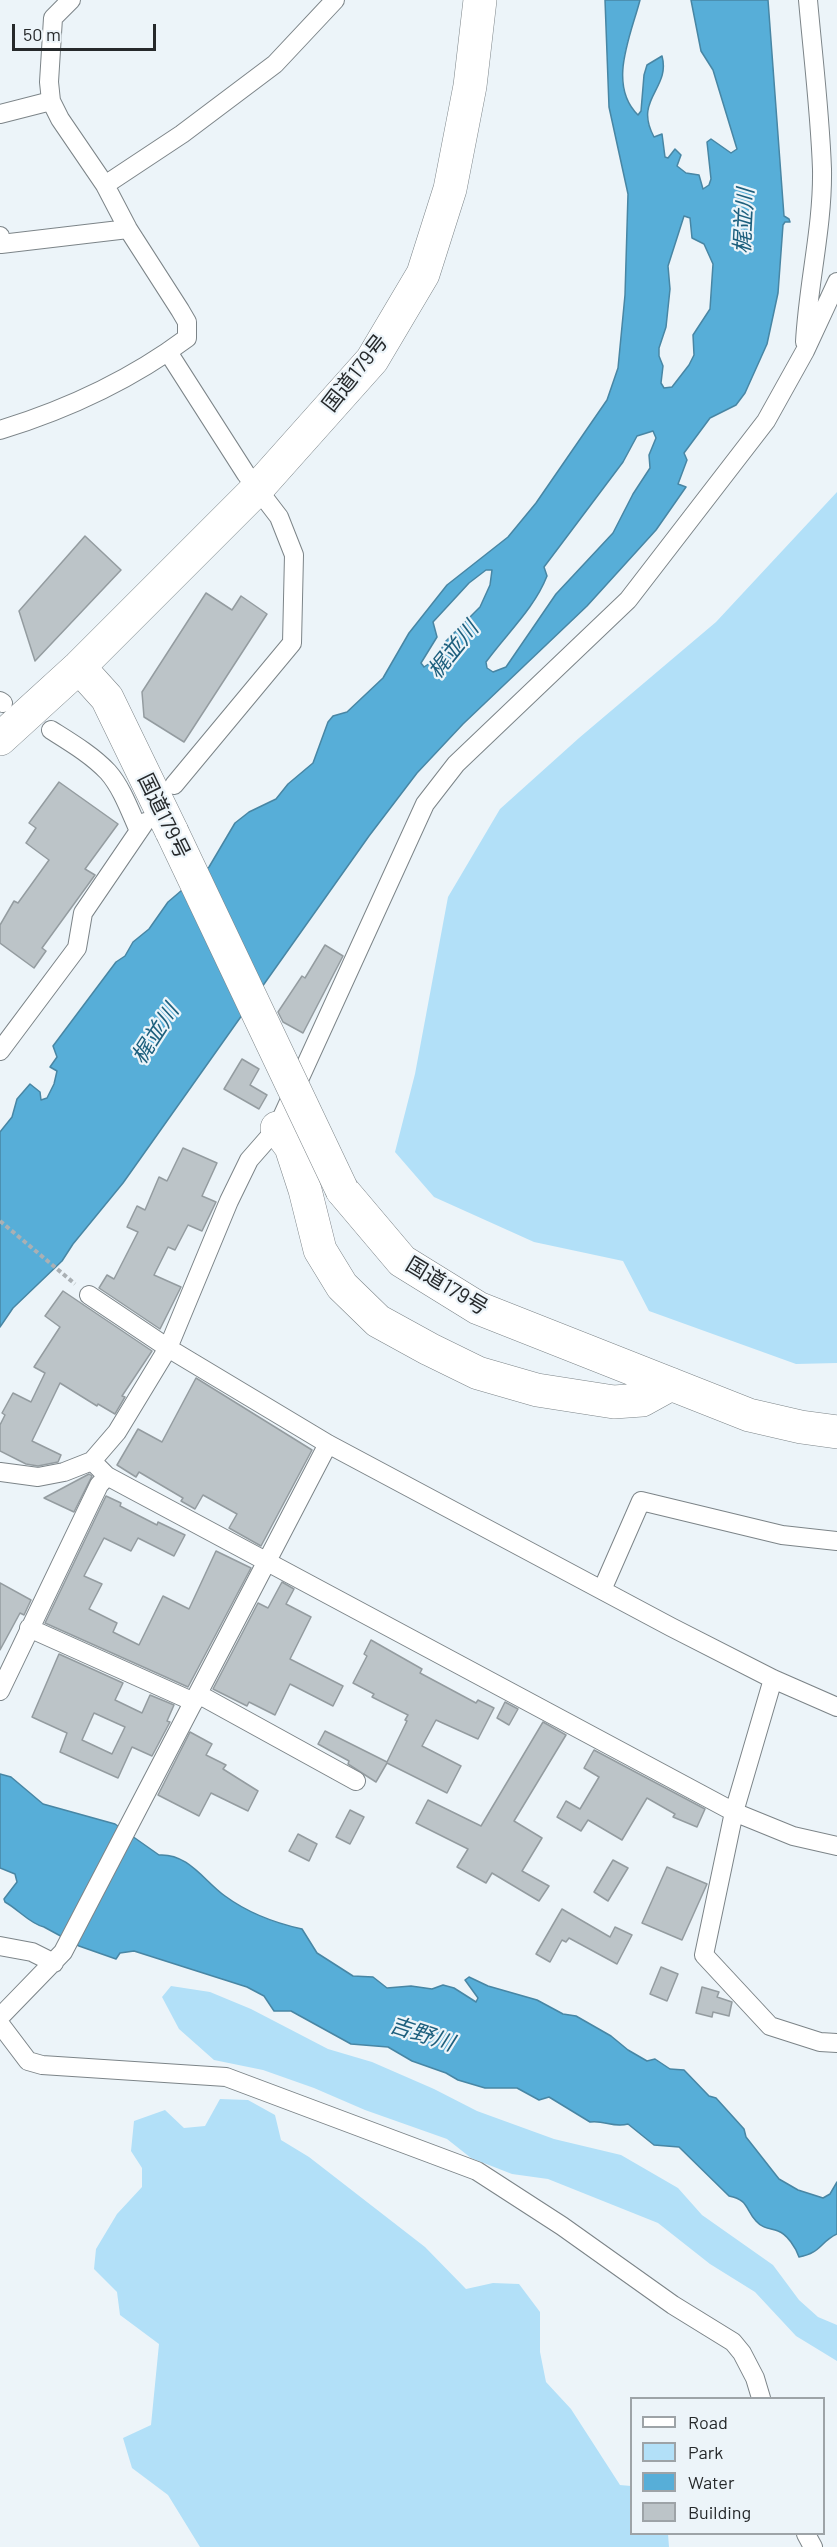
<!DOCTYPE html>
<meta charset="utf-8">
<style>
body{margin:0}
#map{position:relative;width:837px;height:2547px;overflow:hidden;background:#ecf4f9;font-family:Barlow,sans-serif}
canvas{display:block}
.legend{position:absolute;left:630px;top:2397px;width:195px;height:138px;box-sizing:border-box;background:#ecf4f9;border:2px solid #9da3a7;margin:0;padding:8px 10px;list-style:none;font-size:18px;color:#26292b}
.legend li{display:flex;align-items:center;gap:12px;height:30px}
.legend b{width:30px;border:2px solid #9da3a7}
.scale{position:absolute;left:12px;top:24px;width:144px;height:27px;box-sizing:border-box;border:3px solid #26292b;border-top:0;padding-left:8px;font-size:18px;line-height:21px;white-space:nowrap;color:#26292b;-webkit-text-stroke:4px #ecf4f9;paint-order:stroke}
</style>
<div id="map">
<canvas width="837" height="2547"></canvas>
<ul class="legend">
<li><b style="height:8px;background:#fff"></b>Road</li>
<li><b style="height:16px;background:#b2e0f8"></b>Park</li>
<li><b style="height:16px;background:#57aed8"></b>Water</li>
<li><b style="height:16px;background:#bcc4c8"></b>Building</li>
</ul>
<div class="scale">50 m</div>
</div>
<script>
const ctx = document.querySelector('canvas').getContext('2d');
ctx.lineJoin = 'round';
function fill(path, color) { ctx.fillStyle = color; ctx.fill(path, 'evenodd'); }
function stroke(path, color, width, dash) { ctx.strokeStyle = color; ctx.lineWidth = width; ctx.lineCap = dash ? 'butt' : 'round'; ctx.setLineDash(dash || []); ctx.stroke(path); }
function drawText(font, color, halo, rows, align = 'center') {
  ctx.font = font + ' Barlow,"Noto Sans JP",sans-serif'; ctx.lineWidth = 4.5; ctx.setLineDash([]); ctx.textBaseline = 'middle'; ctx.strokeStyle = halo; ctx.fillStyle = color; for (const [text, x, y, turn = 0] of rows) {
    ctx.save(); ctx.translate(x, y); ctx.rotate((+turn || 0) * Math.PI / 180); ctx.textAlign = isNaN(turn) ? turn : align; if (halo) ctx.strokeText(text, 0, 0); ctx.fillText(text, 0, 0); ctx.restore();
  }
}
fill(new Path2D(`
 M837,492V1363L796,1364L649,1311L623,1261L534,1242L434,1197L395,1152L415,1074L448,897L500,809L579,738L716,622Z
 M171,1986L210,1992L251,2009L328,2049L372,2062L434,2089L477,2111L554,2139L621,2155L678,2188L702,2215L773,2265L799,2300L818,2317L837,2325V2361L796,2336L755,2292L710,2264L658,2223L548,2179L512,2174L471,2158L447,2139L365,2110L314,2088L263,2070L214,2060L179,2029L162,1997Z
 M220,2099L248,2100L275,2115L281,2140L309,2157L425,2247L466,2289L493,2283L519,2284L540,2312V2352L546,2382L571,2409L620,2485L631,2486L632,2534H668L669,2547H200L168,2495L132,2468L123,2438L151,2425L159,2344L120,2315L117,2292L94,2269L96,2249L117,2214L142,2187V2168L131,2151L134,2121L165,2110L184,2128L205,2126Z`), '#b2e0f8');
const water = new Path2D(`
 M605,0H640C631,35 607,85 638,115L641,111L644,75L647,65L662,56C671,89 633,99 654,137L662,134L665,157L668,158L675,149L681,155L677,166L686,173L699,175L703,189L709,185L711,179L707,142L711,139L731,153L737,149L713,70L701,51L691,0H768L784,216L789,219L790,222H785L783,225L778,293L767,344L745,393L736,405L710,418L684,453L687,460L678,484L686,487L656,530L587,606L463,724L417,773L369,836L123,1183L73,1244L62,1261L13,1308L0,1327V1132L12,1117L17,1099L30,1084L40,1092L41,1100L47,1098L54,1084L57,1071L50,1067L57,1057L53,1046L116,962L125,956L133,942L149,929L168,902L209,867L235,823L249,812L276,799L288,784L313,763L328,722L333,716L347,712L383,678L409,633L447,585L508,537L536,503L607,400L618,368L625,295L628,194L609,107ZM684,216L690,218L692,238L704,244L713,264L710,309L693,335L694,355L689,365L672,387L664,388L661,383L663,366L659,356V348L666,327L670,289L668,266ZM653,431L656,438L649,455L650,468L633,494L613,533L556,594L506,667L493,672L487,668L486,662C507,633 534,609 547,576L544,567L547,563L623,462L637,436ZM486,570H492L490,585L480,607L445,642L436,659L424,667L421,663L437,637L433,622L469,583Z
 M0,1774L11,1777L43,1804L115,1824L159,1855C188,1853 204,1881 225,1896C248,1913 275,1923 302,1929L317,1953L353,1976L373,1977L387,1988L411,1986L432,1989L443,1985L454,1988L476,2002L478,1998L465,1980L469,1977L488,1986L537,2000L563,2014L576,2016L611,2036L628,2050L647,2061L655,2059L670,2069L684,2070L709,2096L716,2098L744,2129L746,2137L779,2179L798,2190L823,2198L830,2194L837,2182V2234C820,2242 821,2253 799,2257C796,2248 787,2234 778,2231C770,2228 763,2229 756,2221C745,2209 749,2200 729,2196L679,2147L654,2145L628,2124C613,2128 605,2120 590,2122L549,2097L539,2100L517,2088H485L458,2080L446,2073L412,2061L388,2047L351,2044L291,2011H274L264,1996L247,1987L134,1951L120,1953L116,1959L79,1946L44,1927C30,1924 18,1909 5,1902L4,1899L17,1882L15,1874L0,1868Z`);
fill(water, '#57aed8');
stroke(water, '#4886a4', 1.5);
const building = new Path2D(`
 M85,536L121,570L35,661L19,611Z
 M206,593L232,610L241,596L267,614L184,742L144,717L142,692Z
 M59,782L118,824L85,869L95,875L42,948L46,951L34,968L0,943V925L14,901L18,903L49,860L26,843L36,828L29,823Z
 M325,945L343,956L303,1033L283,1022L278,1012L302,976L305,978Z
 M242,1059L259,1069L250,1085L267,1095L259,1109L224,1089Z
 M183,1148L217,1163L202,1196L216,1202L202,1231L188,1225L175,1250L168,1247L154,1275L181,1287L160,1329L99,1288L107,1275L114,1279L138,1232L127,1227L137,1206L145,1210L159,1177L167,1181Z
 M63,1291L152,1351L122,1396L125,1397L115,1414L98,1404L97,1406L60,1383L32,1441L61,1455L58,1462L38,1466L26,1464L0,1451V1425L5,1415L2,1413L13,1393L31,1402L45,1373L34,1367L60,1327L45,1316Z
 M196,1378L312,1450L261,1546L229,1528L237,1514L203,1495L195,1509L181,1501L183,1498L139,1472L136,1477L117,1465L138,1429L162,1442Z
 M89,1474L92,1476L74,1512L44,1498Z
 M106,1496L121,1503L120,1506L157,1525L158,1522L185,1535L174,1556L138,1538L131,1551L104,1538L84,1576L102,1584L89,1609L117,1623L113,1632L139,1645L163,1596L189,1609L216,1551L251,1568L188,1687L45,1623Z
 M282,1582L294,1589L286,1604L311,1617L290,1659L343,1686L333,1706L290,1684L275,1715L249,1702L247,1706L213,1689L258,1603L268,1608Z
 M0,1583L31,1600L24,1615L20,1613L0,1650Z
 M371,1640L422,1669L420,1673L476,1703L478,1700L494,1708L478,1739L436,1720L422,1746L461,1766L447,1793L387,1763L376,1782L348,1764L349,1761L318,1744L325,1731L387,1762L407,1721L405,1720L408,1715L372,1697L374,1694L353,1683L367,1656L364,1654Z
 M59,1654L123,1683L115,1700L142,1713L150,1695L174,1705L167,1721L170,1722L152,1756L132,1747L118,1778L60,1752L67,1733L32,1717ZM94,1713L125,1727L112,1754L82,1740Z
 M505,1702L518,1709L509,1725L497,1718Z
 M543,1722L566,1735L514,1821L542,1838L522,1871L549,1886L539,1901L492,1873L486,1883L457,1867L468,1849L416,1823L428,1800L481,1826Z
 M190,1732L212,1744L206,1755L226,1765L223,1769L258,1791L248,1811L211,1793L199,1816L158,1795Z
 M594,1750L705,1809L697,1827L673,1817L675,1814L647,1798L622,1840L588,1820L581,1831L557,1817L566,1801L580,1809L599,1777L584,1768Z
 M350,1810L364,1817L350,1844L336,1837Z
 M298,1834L317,1844L309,1861L289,1851Z
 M613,1860L628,1868L608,1901L594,1892Z
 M667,1867L707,1884L682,1940L642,1923Z
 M562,1909L610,1937L615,1927L632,1935L617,1964L569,1938L566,1942L562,1940L550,1962L536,1954Z
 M661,1967L678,1974L667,2001L650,1994Z
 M702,1987L719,1992L717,1997L732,2002L729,2016L713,2012L712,2017L696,2013Z`);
fill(building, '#bcc4c8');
stroke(building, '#949ca0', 1.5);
const street = new Path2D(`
 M0,114L51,101
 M105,185L182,134L275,64L335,0
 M0,236L1,244L128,229
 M805,342C808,284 823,227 822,169C820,113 813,56 808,0
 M168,352L246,474L279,517L294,555L292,643L174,785
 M0,430C65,410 132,379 187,338V322L180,310L128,229L105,185L60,119L51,101L49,82L53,18L71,0
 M0,701L3,703
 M51,730C70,742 92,755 108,772C122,788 130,811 139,831
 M0,1051L77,948L83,913L145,822
 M89,1295L168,1348L328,1444L671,1627L773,1679L837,1707
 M92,1461L107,1476L734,1812L793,1836L837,1846
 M0,1472L38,1477L64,1472L92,1461L117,1432L168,1348L229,1201L249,1160L277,1128L425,804L456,764L628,600L766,421L805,351L837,282
 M602,1590L641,1501L782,1535L837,1541
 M29,1628L194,1702
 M773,1679L734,1812L704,1955L770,2026L820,2042L837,2043
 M0,1691L99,1485L107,1476
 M198,1694L356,1781
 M0,1946L32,1952L54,1963
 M0,2017L63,1952L328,1444
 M0,2024L28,2061L42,2065L226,2077L477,2171L562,2226L673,2305L733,2342L742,2353L755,2378L761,2398
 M806,2534L813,2547`);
const highway = new Path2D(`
 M79,667L107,698L172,832
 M0,739L79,667L257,489L372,360L423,274L450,189L470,86L480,0
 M277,1128L291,1147L305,1190L320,1250L342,1286L378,1321L429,1349L478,1373L537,1390L614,1402L642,1400L671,1384
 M342,1190L402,1261L478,1308L749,1415L801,1427L837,1432`);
stroke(street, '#7c8488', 20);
stroke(highway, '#7c8488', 34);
stroke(new Path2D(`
 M0,1221L75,1284`), '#aab0b4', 4, [4.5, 3]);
stroke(street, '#fff', 18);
stroke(highway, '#fff', 33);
const highwayBridge = new Path2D(`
 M172,832L342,1190`);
stroke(highwayBridge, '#7c8488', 34, []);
stroke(highwayBridge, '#fff', 33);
drawText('21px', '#26292b', '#ecf4f9', [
 ["国道179号",355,373,-52],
 ["国道179号",164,816,64],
 ["国道179号",447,1286,31]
]);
drawText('italic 22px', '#1d5f7d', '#ecf4f9', [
 ["梶並川",744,221,-87],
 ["梶並川",453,650,-51],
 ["梶並川",155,1034,-57],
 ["吉野川",422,2034,18]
]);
</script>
